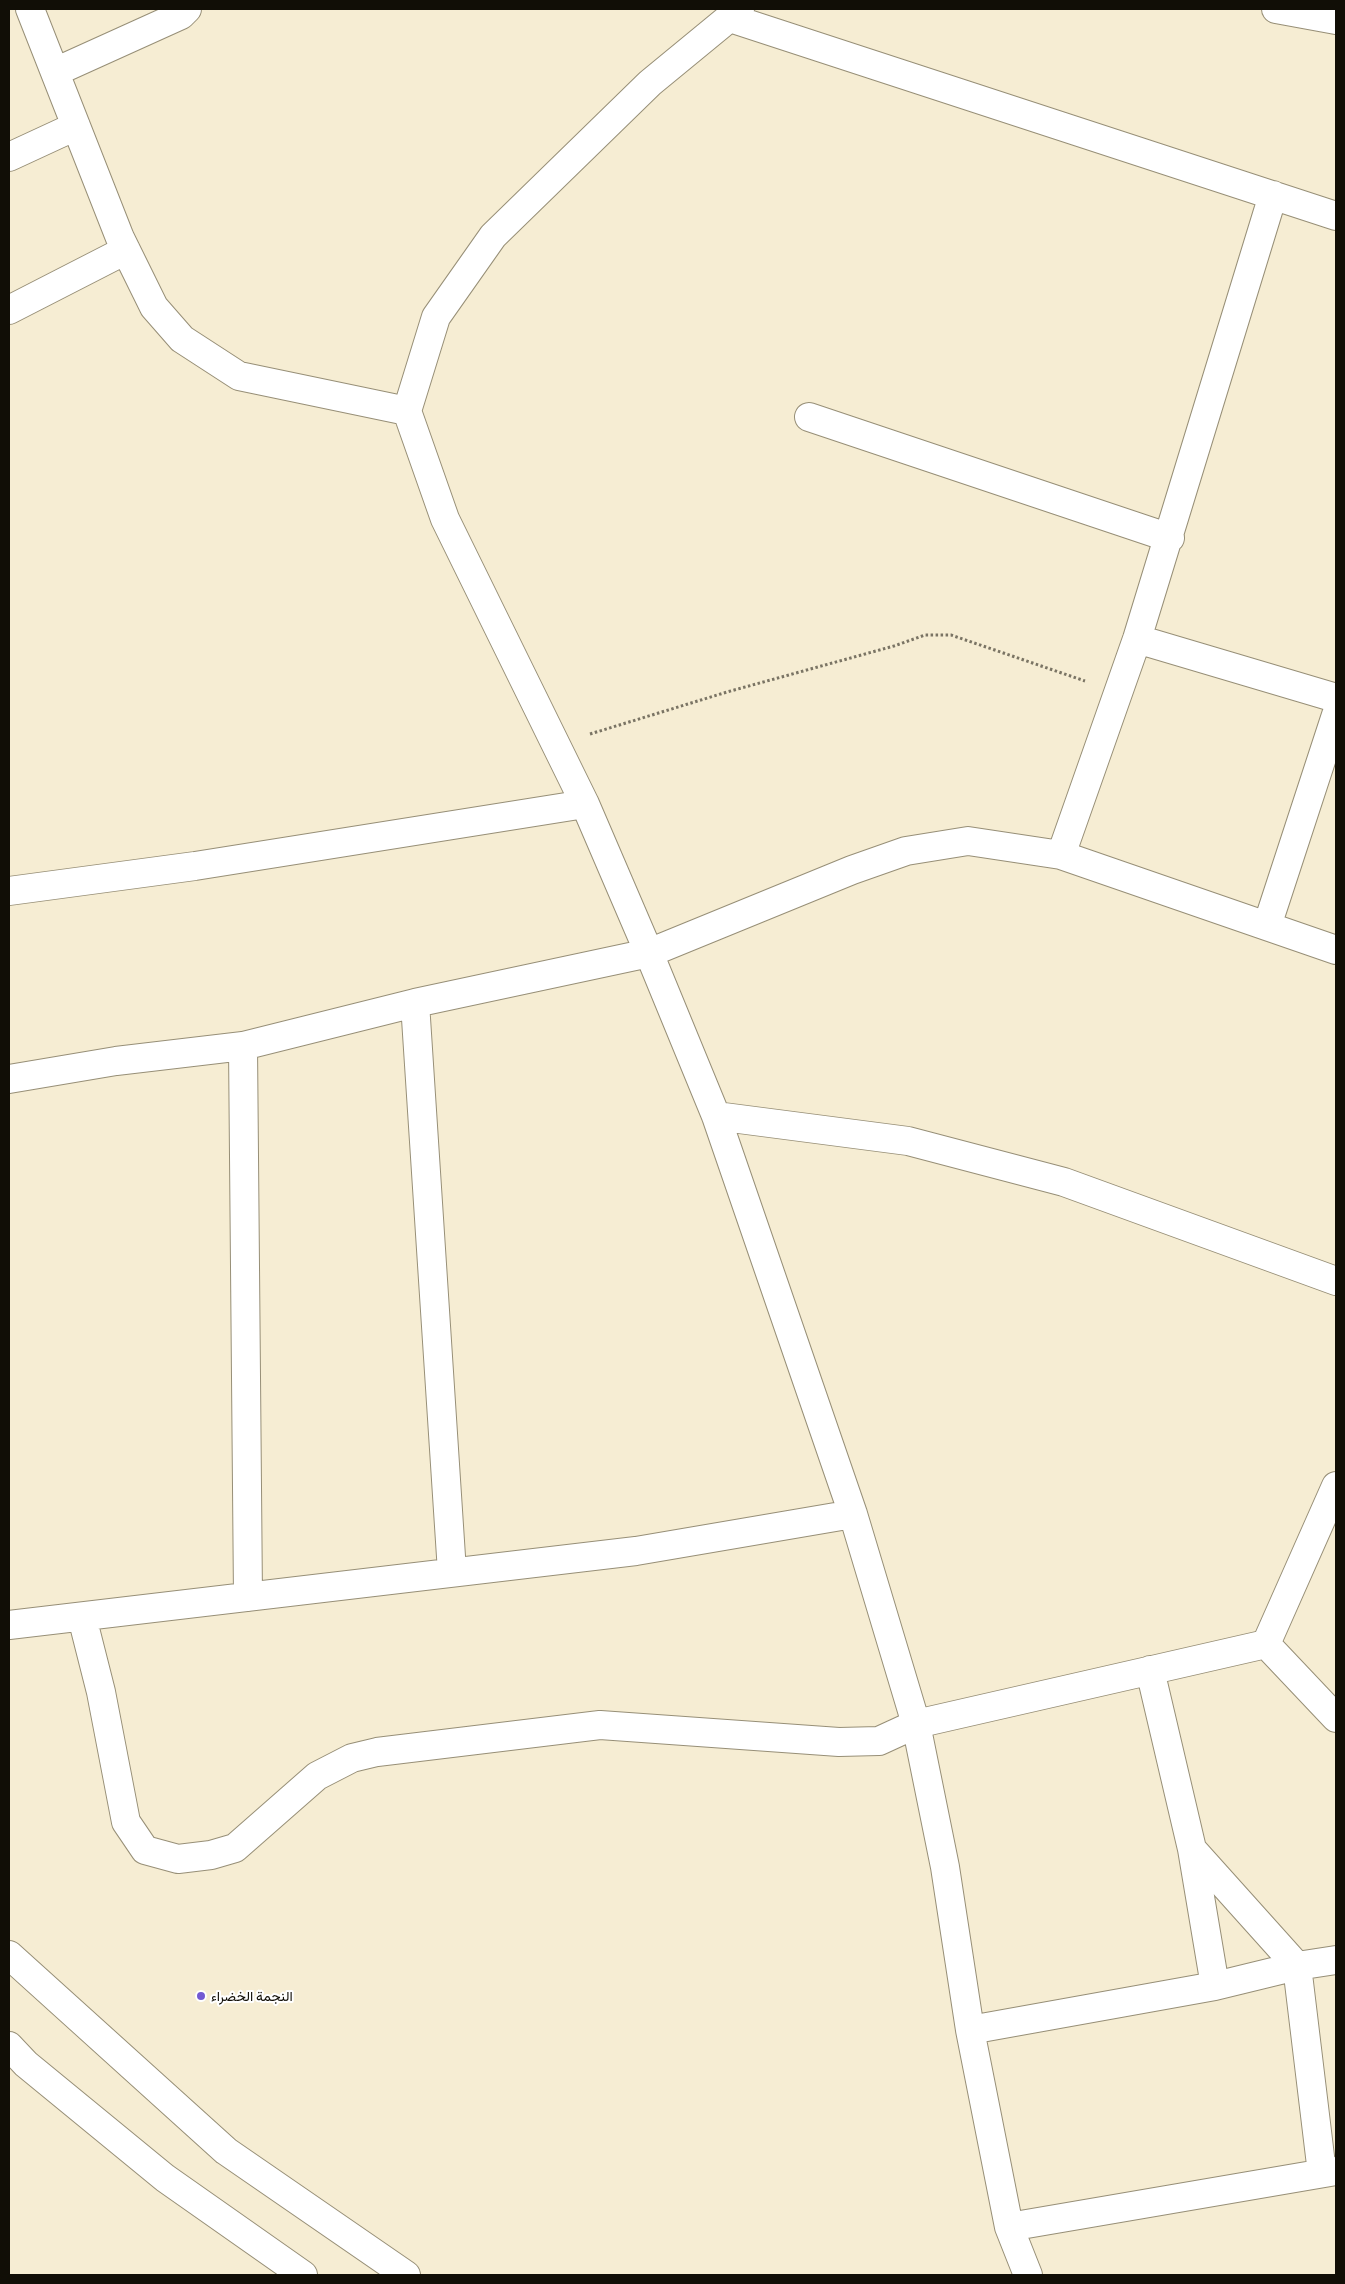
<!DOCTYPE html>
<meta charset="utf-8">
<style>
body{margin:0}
#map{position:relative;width:1345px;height:2284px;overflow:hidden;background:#f6edd3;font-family:Barlow,sans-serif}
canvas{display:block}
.frame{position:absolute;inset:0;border:10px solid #110e06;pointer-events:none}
</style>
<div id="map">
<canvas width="1345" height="2284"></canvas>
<div class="frame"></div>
</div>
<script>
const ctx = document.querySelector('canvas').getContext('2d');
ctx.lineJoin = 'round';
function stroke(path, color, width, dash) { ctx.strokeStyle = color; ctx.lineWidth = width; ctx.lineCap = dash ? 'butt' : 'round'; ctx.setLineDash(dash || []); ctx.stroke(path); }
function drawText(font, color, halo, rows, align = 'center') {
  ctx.font = font + ' Barlow,Vazirmatn,sans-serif'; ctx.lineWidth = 4; ctx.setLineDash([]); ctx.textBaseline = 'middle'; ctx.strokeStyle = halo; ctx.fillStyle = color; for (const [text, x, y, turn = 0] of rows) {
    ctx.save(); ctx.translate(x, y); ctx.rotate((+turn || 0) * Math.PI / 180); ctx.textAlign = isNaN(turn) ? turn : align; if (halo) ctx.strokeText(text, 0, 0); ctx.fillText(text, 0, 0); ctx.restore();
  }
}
const minor = new Path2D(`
 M30,9L120,238L154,307L182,339L239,376L407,411
 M740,9L650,83L493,236L436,317L407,411L445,519L585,804L649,953L716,1116L853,1514L916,1724L945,1867L970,2030L1009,2227L1028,2275
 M1276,9L1336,20
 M730,18L1336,216
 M55,72L181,15L187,9
 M9,157L76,126
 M9,310L126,250
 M809,417L1170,538
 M1137,639L1336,698
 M1061,855L1137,639L1273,195
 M9,891L195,866L585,804
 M1267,926L1336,715
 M415,1003L452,1572
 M243,1046L248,1597
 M9,1079L116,1061L243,1046L415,1003L649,953L852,870L906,851L968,841L1061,855L1336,950
 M716,1116L908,1141L1064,1182L1336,1281
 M82,1617L101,1692L126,1822L145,1850L178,1859L211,1855L235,1848L317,1776L352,1758L377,1752L600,1725L839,1742L879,1741L916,1724L1266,1644L1336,1486
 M9,1625L636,1551L853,1514
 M1266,1644L1336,1718
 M1150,1670L1192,1849L1215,1986
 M1192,1849L1297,1966L1322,2173
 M970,2030L1215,1986L1297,1966L1336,1960
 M1009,2227L1336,2171`);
const major = new Path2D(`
 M9,1955L226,2151L406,2275
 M9,2046L26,2064L165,2178L303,2275`);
stroke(minor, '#978f77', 30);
stroke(major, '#978f77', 30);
stroke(new Path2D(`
 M590,734L727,692L894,646L925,635H951L1085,681`), '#7a7464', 3, [2.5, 2.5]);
stroke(minor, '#fff', 28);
stroke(major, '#fff', 28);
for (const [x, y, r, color] of [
 [201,1996,5,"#7259d3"]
]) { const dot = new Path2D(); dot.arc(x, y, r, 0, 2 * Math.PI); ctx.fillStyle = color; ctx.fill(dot); stroke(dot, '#fff', 2); }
drawText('14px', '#110e06', '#fff', [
 ["النجمة الخضراء",211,1996]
], 'left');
</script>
